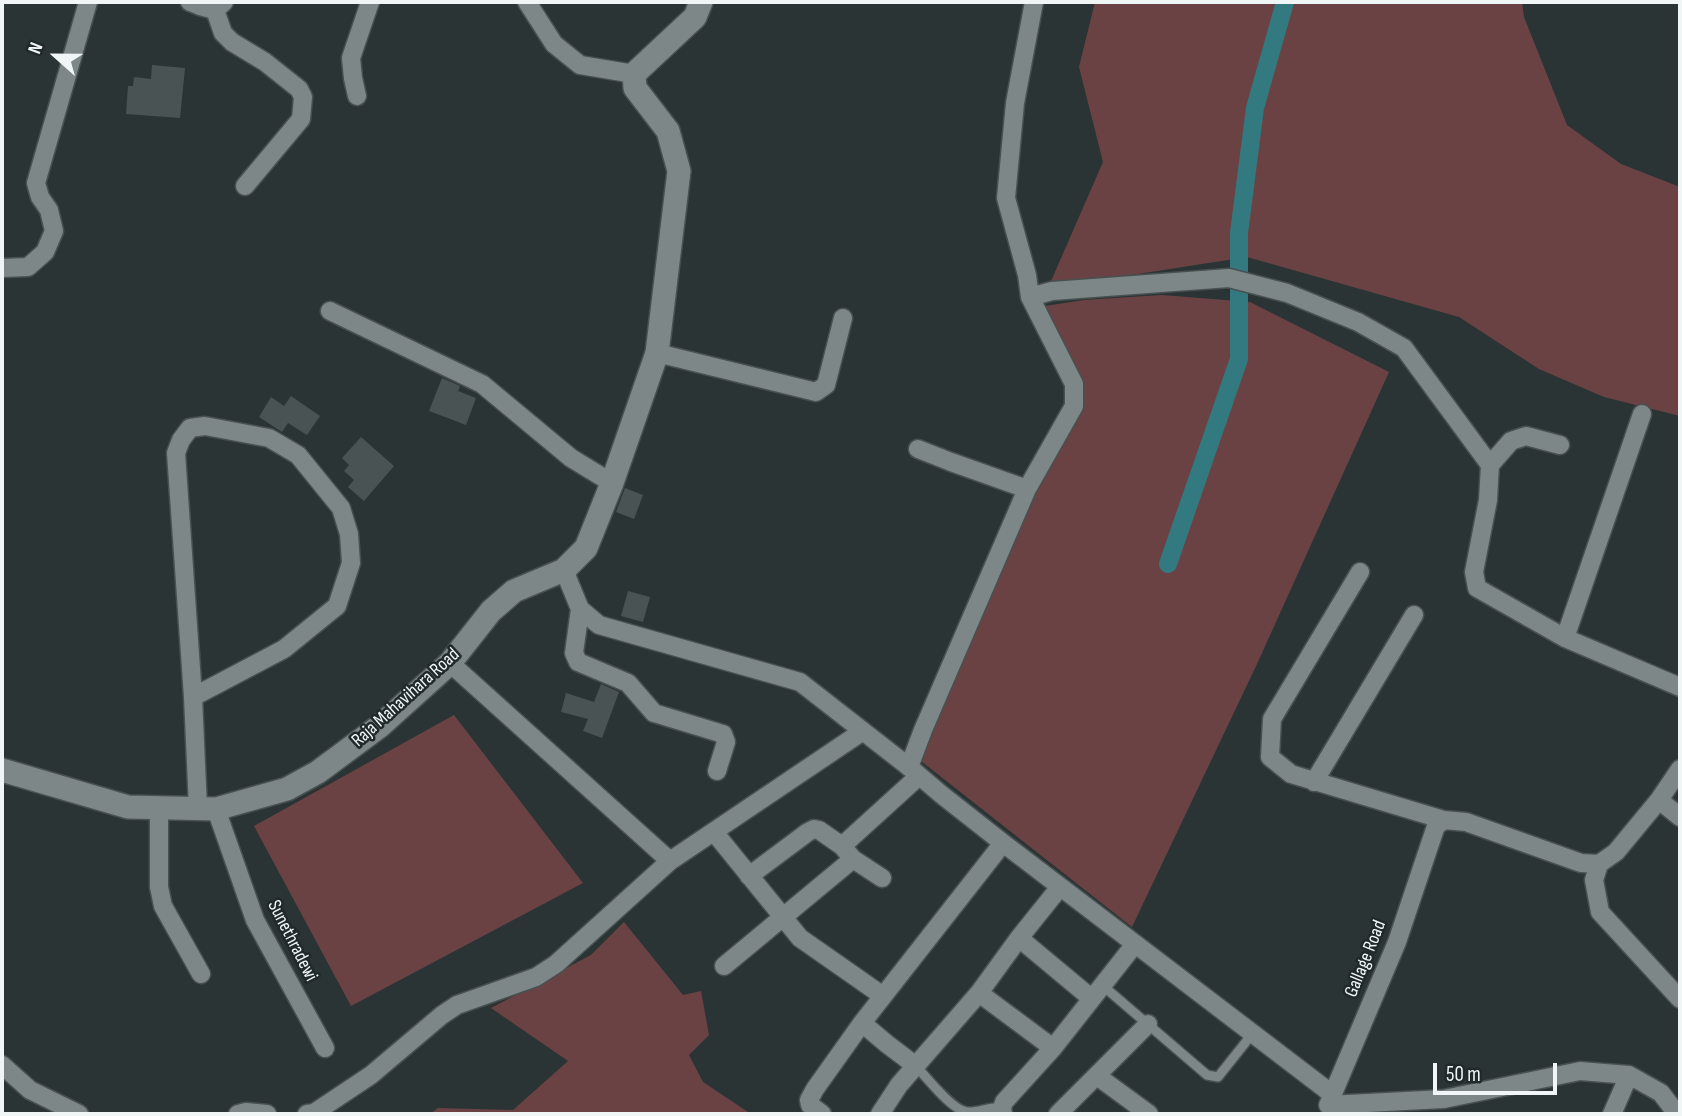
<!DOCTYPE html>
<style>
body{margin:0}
#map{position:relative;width:1682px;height:1116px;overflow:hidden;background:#2b3435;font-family:"Sofia Sans Condensed",sans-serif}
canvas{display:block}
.frame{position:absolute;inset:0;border:4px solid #f0f6f6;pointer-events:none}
.north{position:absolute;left:21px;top:21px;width:70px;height:70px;-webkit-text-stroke:5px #212a2b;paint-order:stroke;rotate:291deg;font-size:19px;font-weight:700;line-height:28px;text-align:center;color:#f0f6f6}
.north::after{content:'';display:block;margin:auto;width:24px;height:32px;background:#f0f6f6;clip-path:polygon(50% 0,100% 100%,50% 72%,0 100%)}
.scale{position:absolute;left:1433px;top:1063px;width:124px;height:32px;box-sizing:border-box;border:4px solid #f0f6f6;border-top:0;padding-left:9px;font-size:21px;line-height:24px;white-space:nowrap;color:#f0f6f6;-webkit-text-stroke:5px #212a2b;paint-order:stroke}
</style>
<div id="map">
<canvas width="1682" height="1116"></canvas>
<div class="frame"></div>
<div class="north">N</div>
<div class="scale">50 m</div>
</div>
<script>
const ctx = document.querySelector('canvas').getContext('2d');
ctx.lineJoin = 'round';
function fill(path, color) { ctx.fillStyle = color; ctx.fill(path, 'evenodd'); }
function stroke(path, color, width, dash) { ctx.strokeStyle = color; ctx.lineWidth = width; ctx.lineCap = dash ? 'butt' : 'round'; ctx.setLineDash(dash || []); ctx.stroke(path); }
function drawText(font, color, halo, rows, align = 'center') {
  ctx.font = font + ' "Sofia Sans Condensed",sans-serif'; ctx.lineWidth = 5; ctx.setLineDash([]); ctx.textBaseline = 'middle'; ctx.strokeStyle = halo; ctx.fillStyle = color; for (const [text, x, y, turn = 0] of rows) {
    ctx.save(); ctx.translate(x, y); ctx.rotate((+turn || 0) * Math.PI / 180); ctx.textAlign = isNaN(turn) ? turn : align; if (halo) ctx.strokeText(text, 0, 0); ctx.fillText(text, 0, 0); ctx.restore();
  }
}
fill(new Path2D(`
 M1095,2H1522L1524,17L1567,125L1621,164L1680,187V416L1604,397L1539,369L1459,317L1247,257L1048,288L1103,162L1079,67Z
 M1162,295L1250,302L1389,372L1257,664L1132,927L912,754L1080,382L1045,306L1084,300Z
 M454,715L583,883L351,1006L254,826Z
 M624,922L683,995L701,991L709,1035L689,1055L703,1082L751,1114H430L438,1108L513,1110L568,1061L491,1008L591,955Z`), '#6b4244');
stroke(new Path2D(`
 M1168,564L1239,359V233L1255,108L1285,2`), '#337980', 18);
fill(new Path2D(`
 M152,65L185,68L180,118L126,114L128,86H133L134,77L151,79Z
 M442,378L460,386L458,391L476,398L466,425L429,411Z
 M291,396L320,416L307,435L288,423L282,432L259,417L271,397L284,406Z
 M361,437L394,466L364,501L348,487L354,480L344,471L349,465L342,458Z
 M625,488L643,495L634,519L616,512Z
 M628,591L650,597L643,622L621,616Z
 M601,684L619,692L602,738L583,731L588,719L561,712L566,693L594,702Z`), '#4a5354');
const service = new Path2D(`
 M1102,985L1207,1075L1218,1077L1253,1033
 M916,1066C927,1078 952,1110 967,1112C979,1113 990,1106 1002,1108`);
const minor = new Path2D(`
 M190,2L200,6L215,10L224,2
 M527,2L554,44L580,65L634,74
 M215,10L223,33L232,42L265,62L299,89L303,97L301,119L245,186
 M357,96L353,78L351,58L370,2
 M2,268L28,267L45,252L54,231L49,210L40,197L36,183L88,2
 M1030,297L1052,291L1229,278L1287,293L1358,322L1404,348L1490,465
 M330,311L482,384L571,458L612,483
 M657,353L816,392L826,385L843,318
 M1560,445L1526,436L1511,441L1490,465L1488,500L1474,572L1477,588L1565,638L1680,687
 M918,449L951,462L1027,489
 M564,570L580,609L599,625L800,682L909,767L942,795L1003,843L1332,1094
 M1360,572L1272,719L1270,757L1291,774L1444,820L1466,822L1581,863L1599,864L1616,852L1659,800L1680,769
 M580,609L574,653L578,662L628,683L654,713L723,734L726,742L717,771
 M1565,638L1642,414
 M450,663L670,861
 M193,697L284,649L337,606L351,563L349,534L341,508L298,455L269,438L205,426L190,428L181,440L176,453L193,697L198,808
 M909,767L923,730L1027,489L1074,406V384L1030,297L1027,275L1006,198L1015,103L1034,2
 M1314,782L1414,615
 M1659,800L1680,817
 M159,808V887L163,906L201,974
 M216,809L255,920L325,1048
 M714,832L800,938L883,996
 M842,846L919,776
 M1599,864L1594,880L1600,912L1680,999
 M749,876L808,832L814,829L819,830L842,846L853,859L882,878
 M1019,938L1091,998
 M724,966L853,859
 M979,993L1053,1048
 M862,1023L887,1044L916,1066
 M2,1065L30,1090L79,1114
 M1097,1076L1149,1114
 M1329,1103L1397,942L1436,826L1444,820
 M1328,1105L1444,1099L1580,1071L1629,1075L1661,1093L1677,1114
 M238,1114L246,1112L267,1114
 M307,1114L314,1113L371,1075L442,1015L457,1005L536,977L556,964L670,861L863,731
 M822,1114L810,1105L809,1100L815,1089L862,1023L1003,843
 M880,1114L899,1085L979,993L1019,938L1060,887
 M1003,1114L1002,1108L1004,1102L1053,1048L1135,944
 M1058,1114L1148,1024
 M1612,1114L1629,1075`);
const tertiary = new Path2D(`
 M2,770L128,807L216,809L287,789L318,772L380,726L450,663L491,611L514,591L564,570L586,548L612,483L657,353L679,171L668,131L635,88L634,74L695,17L701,2`);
stroke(service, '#485050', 12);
stroke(minor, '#485050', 21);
stroke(tertiary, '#485050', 26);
stroke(service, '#7d8788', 9);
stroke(minor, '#7d8788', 18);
stroke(tertiary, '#7d8788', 23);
drawText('19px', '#f0f6f6', '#212a2b', [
 ["Raja Mahavihara Road",406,698,-42],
 ["Sunethradewi",292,941,63],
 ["Gallage Road",1366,959,-68]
]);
</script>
